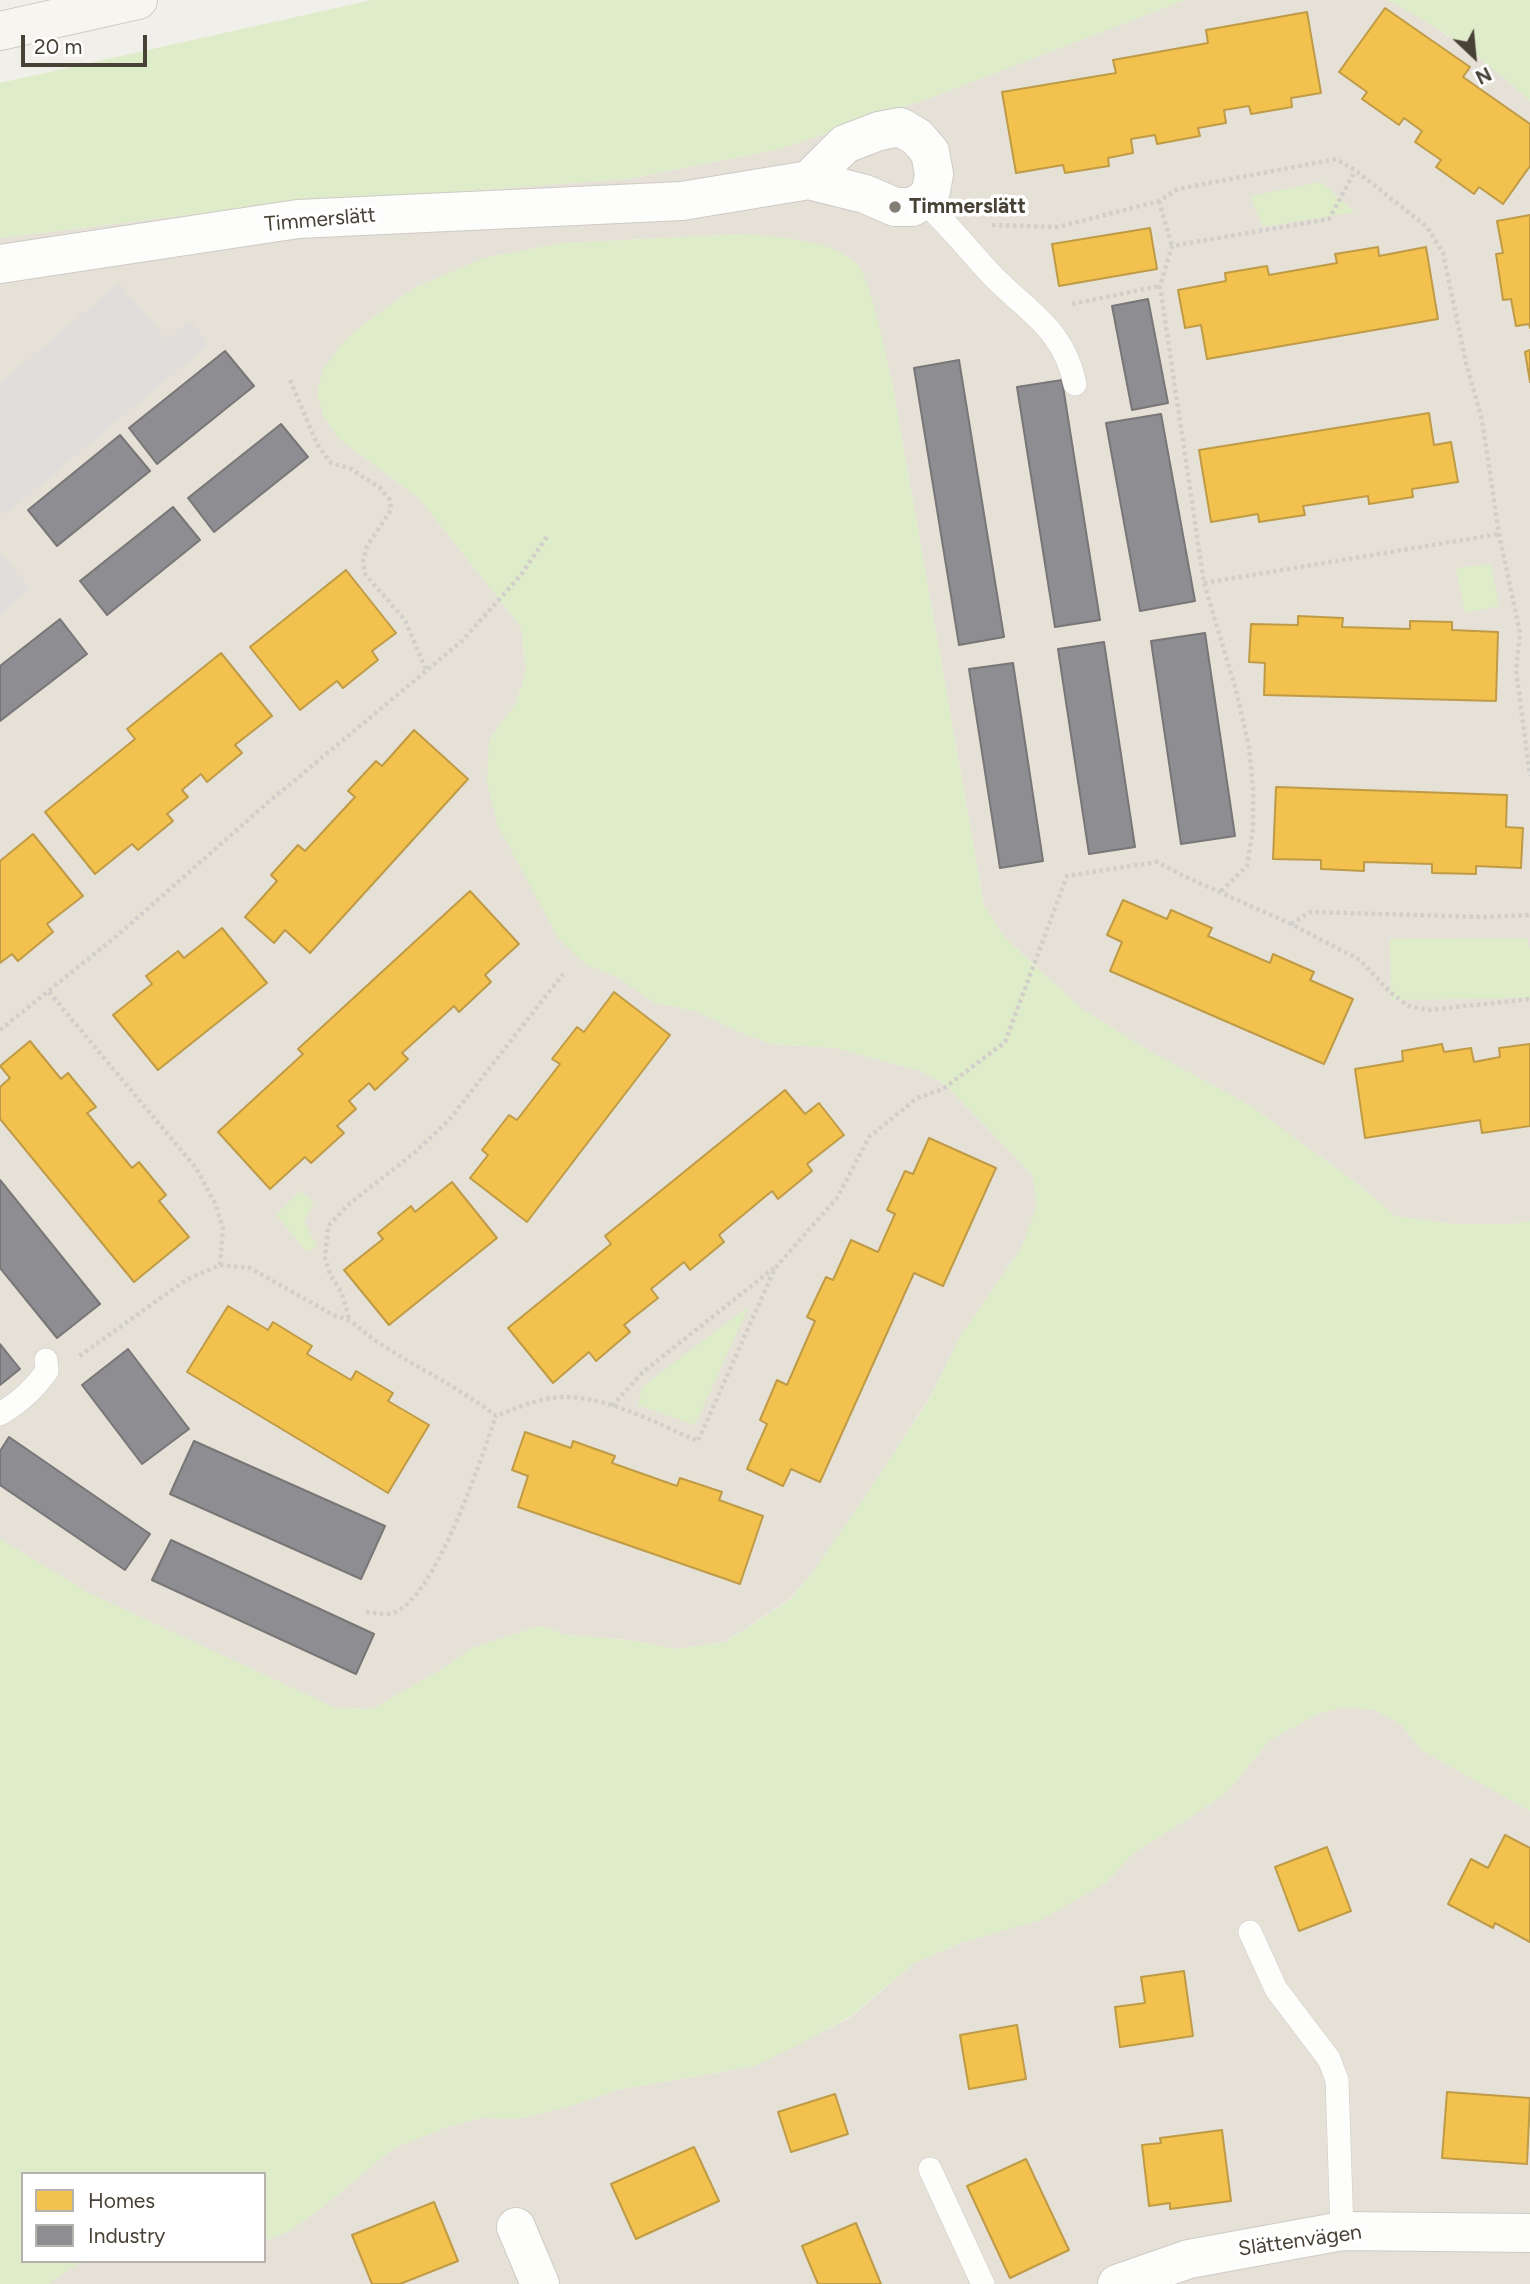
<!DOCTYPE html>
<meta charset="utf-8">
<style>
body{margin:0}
#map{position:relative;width:1530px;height:2284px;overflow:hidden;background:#f1efea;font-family:Figtree,sans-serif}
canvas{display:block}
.legend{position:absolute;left:21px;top:2172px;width:245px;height:91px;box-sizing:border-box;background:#fff;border:2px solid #b6b3af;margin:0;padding:9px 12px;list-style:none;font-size:21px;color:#484136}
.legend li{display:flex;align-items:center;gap:14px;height:35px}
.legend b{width:35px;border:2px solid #b6b3af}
.north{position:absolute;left:1439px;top:21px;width:70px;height:70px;-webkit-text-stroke:5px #fff;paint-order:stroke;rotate:154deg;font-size:19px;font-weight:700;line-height:28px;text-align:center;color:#484136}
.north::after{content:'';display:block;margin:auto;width:24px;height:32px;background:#484136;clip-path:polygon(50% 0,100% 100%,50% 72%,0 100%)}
.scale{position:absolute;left:21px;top:35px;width:126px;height:32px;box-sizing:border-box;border:4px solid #484136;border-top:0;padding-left:9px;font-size:21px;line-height:24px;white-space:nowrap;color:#484136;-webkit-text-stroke:5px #fff;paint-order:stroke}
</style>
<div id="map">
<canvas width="1530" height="2284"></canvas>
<ul class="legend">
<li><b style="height:19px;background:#f2c14e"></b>Homes</li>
<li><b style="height:19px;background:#8d8d92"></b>Industry</li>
</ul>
<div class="north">N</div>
<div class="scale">20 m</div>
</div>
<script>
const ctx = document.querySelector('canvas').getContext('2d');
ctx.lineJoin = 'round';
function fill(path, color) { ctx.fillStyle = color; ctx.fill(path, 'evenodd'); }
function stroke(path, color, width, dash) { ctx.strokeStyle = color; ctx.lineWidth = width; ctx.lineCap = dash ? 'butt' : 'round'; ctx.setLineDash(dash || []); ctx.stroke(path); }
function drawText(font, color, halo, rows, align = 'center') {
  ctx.font = font + ' Figtree,sans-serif'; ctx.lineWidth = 7; ctx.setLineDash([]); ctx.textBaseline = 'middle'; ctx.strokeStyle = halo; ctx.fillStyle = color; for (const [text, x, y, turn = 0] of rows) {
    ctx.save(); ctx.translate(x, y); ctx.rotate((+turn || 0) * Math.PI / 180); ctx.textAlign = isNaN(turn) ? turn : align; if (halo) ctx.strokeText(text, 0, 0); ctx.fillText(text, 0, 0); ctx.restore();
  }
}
fill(new Path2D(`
 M1185,0H1387L1415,14L1496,69L1530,101V1221L1513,1224H1452L1395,1216L1359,1185L1251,1106L1148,1050L1082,1009L1005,938L984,905L892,382L876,314L858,265L744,234L562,243L484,258L416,287L372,318L345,340L339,439L419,498L521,627L526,671L516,703L489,740L499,826L522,867L547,917L585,964L617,977L654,1002L698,1012L739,1032L772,1044L835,1048L921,1071L945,1084L1032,1175L1038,1205L1021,1249L959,1338L930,1397L866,1495L813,1572L790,1599L725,1642L676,1649L628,1640L567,1635L540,1626L472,1648L442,1669L372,1709L336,1708L89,1593L0,1539V238L253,207L628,179L780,149L933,97Z
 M1345,1707L1374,1710L1402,1725L1421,1750L1530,1811V2284H48L68,2270L85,2261H264V2241L288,2232L314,2214L394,2148L442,2129L480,2118L518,2119L568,2107L617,2090L755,2066L850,2018L914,1963L1105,1883L1136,1851L1185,1821L1226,1793L1270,1740L1318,1714Z`), '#e6e1d7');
fill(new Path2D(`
 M372,0H1185L933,97L780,149L628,179L253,207L0,238V83Z
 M1387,0H1530V101C1487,61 1439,26 1387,0Z
 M1321,182L1355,212L1263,227L1250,196Z
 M744,234C776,237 832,239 857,264C871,278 887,359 892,382L984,905L1005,938L1082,1009L1148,1050L1251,1106L1359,1185L1395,1216L1452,1224H1513L1530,1221V1811L1421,1750L1402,1725L1374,1710L1345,1707L1318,1714L1270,1740L1226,1793L1185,1821L1136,1851L1105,1883L1041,1920L961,1943L914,1963L850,2017L798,2045L755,2066L617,2090L568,2107L518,2119L480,2118L442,2129L394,2148L314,2214L288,2232L264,2241V2174H23V2261H85L68,2270L48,2284H0V1539L89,1593L336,1708L372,1709L442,1669L472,1648L540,1626L567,1635L628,1640L676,1649L725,1642L790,1600L813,1572L866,1495L930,1398L959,1338L1021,1249L1037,1205L1032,1175L945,1084L921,1071L835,1048L772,1044L739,1032L698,1012L653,1002L617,977L585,964L558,938L498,826L487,782L489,740L516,703L526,671L521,627L419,498L339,439L323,416L317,393L323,370L345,340L372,318L416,287L484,258L562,243Z
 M1491,564L1499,606L1465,613L1456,568Z
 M1527,938L1530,949V998L1391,1000L1390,939Z
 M300,1191L314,1202L304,1222L317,1246L307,1252L276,1215Z
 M749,1306L695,1425L638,1405L642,1387Z`), '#deecc9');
fill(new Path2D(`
 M119,283L167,340L190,320L209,344L5,515L0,509V383Z
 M1,554L30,588L0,615V555Z`), '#e0deda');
const homes = new Path2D(`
 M1385,8L1470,67L1463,77L1530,124V166L1503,204L1479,187L1474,194L1436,167L1441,160L1415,142L1422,131L1404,118L1399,125L1362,99L1367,92L1339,72Z
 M1307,12L1321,93L1291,98L1292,107L1251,114L1249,106L1224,110L1226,123L1198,128L1200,136L1157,144L1155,135L1131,139L1133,153L1108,158L1109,166L1065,173L1063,165L1016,173L1002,92L1116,73L1113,60L1208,43L1206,30Z
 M1530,215V328L1529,324L1516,326L1511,299L1503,300L1496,254L1503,253L1497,221Z
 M1150,228L1157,269L1059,286L1052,244Z
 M1378,247L1379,256L1426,247L1438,319L1207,359L1201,325L1185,328L1178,290L1226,281L1225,273L1267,266L1269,275L1337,263L1335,254Z
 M1530,350V382L1525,352Z
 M1429,413L1434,445L1451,442L1458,482L1412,489L1413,497L1369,504L1368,496L1303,506L1305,515L1259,522L1258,514L1211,522L1199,450Z
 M346,570L396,633L372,651L378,660L343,688L337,681L300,710L250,647Z
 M1298,616L1343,618L1342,627L1410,629V621L1452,622V630L1498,632L1496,701L1264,695L1265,663L1249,662L1251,624L1298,625Z
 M221,653L272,716L235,745L242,753L207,782L201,774L182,790L188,797L167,814L173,821L138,850L132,844L95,874L45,812L135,739L127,729Z
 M414,730L468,779L310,953L285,930L274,943L245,917L277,881L271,875L298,845L305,851L355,797L348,791L376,761L382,766Z
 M1276,787L1507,795L1506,827L1523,828L1521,868L1476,866V874L1432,873V864L1364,862V871L1321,869V860L1273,859Z
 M33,834L83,896L47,924L53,932L18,961L12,954L0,963V861Z
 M470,891L519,944L485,975L491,982L459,1012L454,1006L402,1053L408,1059L375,1090L369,1083L349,1101L356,1109L337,1126L344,1133L311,1163L305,1157L270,1189L218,1132L303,1054L298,1049Z
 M1123,900L1167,919L1171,910L1212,928L1208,936L1270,963L1273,954L1314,972L1310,980L1353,999L1324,1064L1110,971L1122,942L1107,935Z
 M222,928L267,983L158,1070L113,1015L152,984L146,976L178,951L184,958Z
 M614,992L670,1035L527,1222L470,1178L488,1155L482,1150L509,1115L517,1120L560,1064L552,1059L577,1027L584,1032Z
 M30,1041L61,1079L68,1073L96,1107L87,1113L132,1168L139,1162L166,1195L159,1201L189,1237L134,1282L0,1119V1087L10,1078L0,1066Z
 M1442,1044L1444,1052L1471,1048L1474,1062L1500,1057L1499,1048L1530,1044V1126L1482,1133L1480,1120L1365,1138L1355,1069L1403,1061L1402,1051Z
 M785,1090L805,1114L819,1103L844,1135L807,1164L812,1171L778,1199L772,1191L719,1235L724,1242L690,1270L684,1262L651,1289L658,1298L624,1325L630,1332L596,1361L589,1352L553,1383L508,1328L611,1244L605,1236Z
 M929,1138L996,1168L943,1286L914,1273L820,1482L791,1469L783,1486L747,1469L767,1424L760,1420L777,1380L787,1385L815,1321L807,1317L826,1277L833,1280L851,1240L878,1252L895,1214L887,1210L905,1171L913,1174Z
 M452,1182L497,1238L389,1325L344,1270L383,1239L378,1233L411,1206L415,1212Z
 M228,1306L268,1330L273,1322L312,1346L307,1354L351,1380L356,1371L393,1393L388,1401L429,1425L388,1493L187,1372Z
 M525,1432L571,1448L573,1441L615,1456L612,1463L677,1486L680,1478L722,1492L719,1500L763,1516L740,1584L518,1507L528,1476L512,1470Z
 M1505,1835L1530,1848V1942L1495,1923L1493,1928L1448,1904L1471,1859L1488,1868Z
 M1327,1847L1351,1911L1299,1931L1275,1867Z
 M1184,1971L1193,2036L1120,2047L1115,2007L1145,2003L1141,1977Z
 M1017,2025L1026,2079L969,2089L960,2035Z
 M1447,2092L1530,2098L1527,2164L1442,2158Z
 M835,2094L848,2134L791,2152L778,2112Z
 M1222,2130L1231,2201L1170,2209V2203L1149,2206L1142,2145L1161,2143L1160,2138Z
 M694,2147L719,2201L636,2239L611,2184Z
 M1026,2159L1069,2250L1010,2278L967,2186Z
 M434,2202L458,2261L400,2284H372L352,2235Z
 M856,2223L881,2284H818L802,2246Z`);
fill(homes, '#f2c14e');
stroke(homes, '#bf9b47', 2);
const industry = new Path2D(`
 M1148,299L1168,403L1132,410L1112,306Z
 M225,351L254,386L157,464L129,428Z
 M959,360L1004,637L959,645L914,368Z
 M1062,380L1100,620L1055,627L1017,387Z
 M1161,414L1195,601L1140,611L1106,423Z
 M281,424L308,457L214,532L188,498Z
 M120,435L150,471L57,546L28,510Z
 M173,507L200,540L107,615L80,581Z
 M60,619L87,654L0,721V666Z
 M1205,633L1235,836L1181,844L1151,641Z
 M1104,642L1135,847L1089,854L1058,649Z
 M1013,663L1043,861L1000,868L969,669Z
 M0,1180L100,1304L57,1338L0,1268Z
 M0,1344L20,1369L0,1385Z
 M128,1349L189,1429L142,1464L82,1385Z
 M9,1437L150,1534L125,1570L0,1485V1451Z
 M194,1441L385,1526L361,1579L170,1494Z
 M171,1540L374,1634L356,1674L152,1580Z`);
fill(industry, '#8d8d92');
stroke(industry, '#787676', 2);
const lane = new Path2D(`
 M923,201C947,223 967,248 989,272C1025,311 1063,326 1075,384
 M0,1414C20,1402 33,1390 47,1371L46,1360
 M1250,1932L1276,1989L1329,2059L1337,2080L1342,2231
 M930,2169L983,2284`);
const street = new Path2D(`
 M0,264L298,219L682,201L809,180L865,194L895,207H912L923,201L931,191L934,174L930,152L917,137L900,127L879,131L845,144L809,180
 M516,2227L540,2284
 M1117,2284L1189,2259L1342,2231L1530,2233`);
const secondary = new Path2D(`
 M0,31L138,0`);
stroke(lane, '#cecbc6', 24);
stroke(street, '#cecbc6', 40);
stroke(secondary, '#d1ccc1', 40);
stroke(new Path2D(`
 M1159,201L1172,246
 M992,225L1058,227L1159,201L1178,189L1336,159L1355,170L1427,227L1443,253L1466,363L1482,420L1499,534L1520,633L1516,670L1530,776
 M1072,304L1160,286
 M290,380L317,444L331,463L351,469L380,488L390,500L391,510L367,546L363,561L365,574L405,620L426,670
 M1204,583L1499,534
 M1221,891L1247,866L1253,829V789L1249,747L1236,690L1204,583L1160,286L1172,246L1329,219L1355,171
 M1291,924L1310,912L1484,917L1530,915
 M49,992L196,1168L216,1205L223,1229L220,1265L186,1280L78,1357
 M0,1030L119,934L265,805L462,641L521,575L548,535
 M220,1265L250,1268L335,1316C354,1319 361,1331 376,1341C415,1367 459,1387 496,1416C519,1407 543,1396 569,1397C611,1398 659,1425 698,1441L775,1268L837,1198L869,1137L917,1098L943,1089L1005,1042L1067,876L1157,862L1186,877L1291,924L1360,960L1390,992L1408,1006L1429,1010L1530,999
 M349,1318L342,1294L330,1274L325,1258L328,1226L349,1204L414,1153L449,1120L563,974
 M612,1406L643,1372L774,1268
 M366,1612C374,1612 385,1616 393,1613C436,1598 481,1459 496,1416`), '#d2cfcb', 4.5, [3.5, 3.5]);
stroke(lane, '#fdfdfc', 23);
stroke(street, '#fdfdfc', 38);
stroke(secondary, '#f7f5ef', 38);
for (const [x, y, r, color] of [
 [895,207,7,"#837e75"]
]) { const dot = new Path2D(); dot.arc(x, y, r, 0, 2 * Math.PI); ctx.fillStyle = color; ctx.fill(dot); stroke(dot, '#fff', 2.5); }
drawText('bold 21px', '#484136', '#fff', [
 ["Timmerslätt",909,207]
], 'left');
drawText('21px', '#484136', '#fff', [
 ["Timmerslätt",320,220,-5],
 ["Slättenvägen",1300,2241,-8]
]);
</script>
